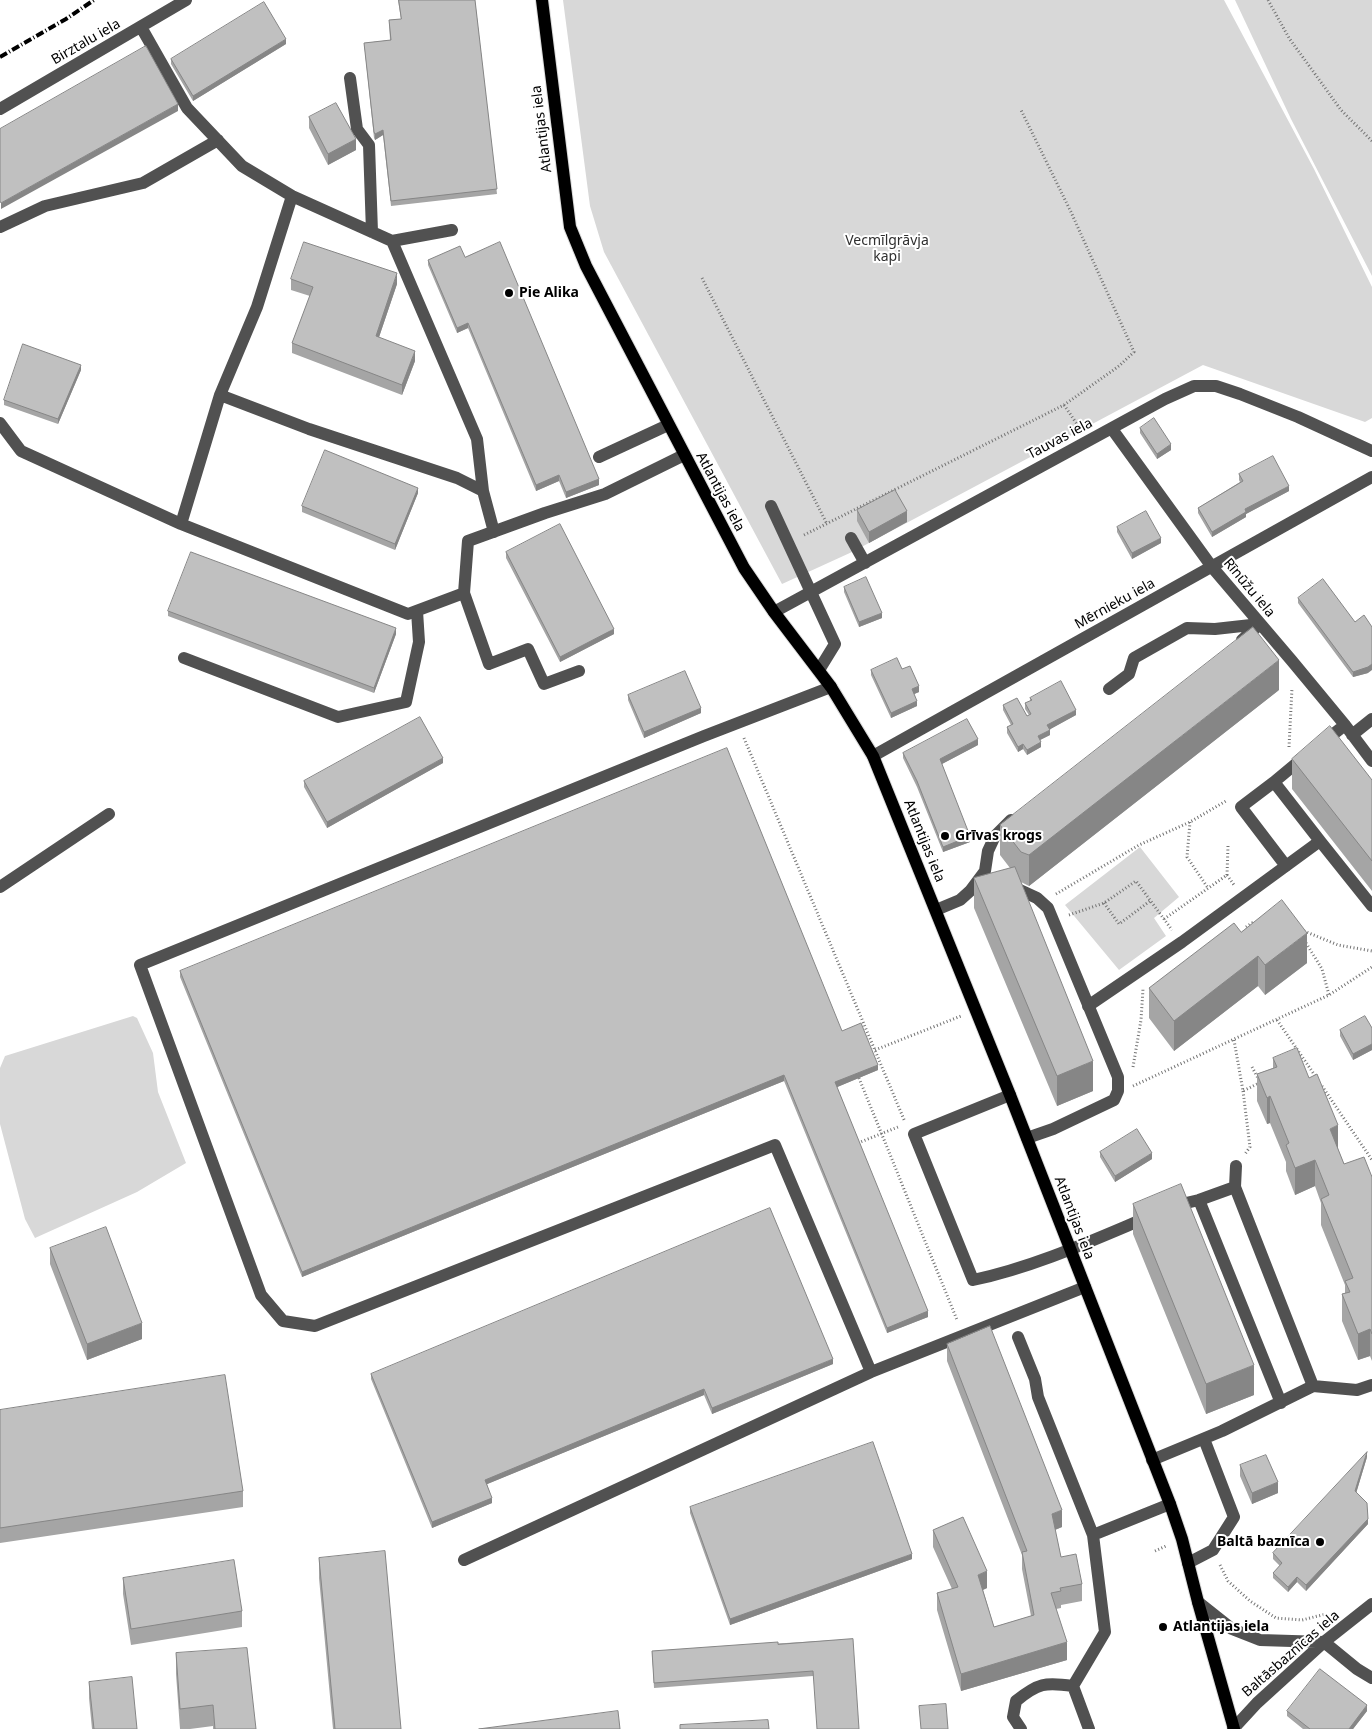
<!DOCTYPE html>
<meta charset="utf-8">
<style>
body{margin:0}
canvas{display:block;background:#fff}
</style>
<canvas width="1372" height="1729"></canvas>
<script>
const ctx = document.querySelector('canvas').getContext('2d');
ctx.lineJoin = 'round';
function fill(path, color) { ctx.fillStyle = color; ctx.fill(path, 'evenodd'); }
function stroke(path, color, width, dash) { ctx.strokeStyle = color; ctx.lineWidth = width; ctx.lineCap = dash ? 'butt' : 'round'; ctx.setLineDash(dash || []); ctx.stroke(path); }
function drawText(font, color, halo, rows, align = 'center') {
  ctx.font = font + ' "Noto Sans",sans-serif'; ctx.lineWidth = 4; ctx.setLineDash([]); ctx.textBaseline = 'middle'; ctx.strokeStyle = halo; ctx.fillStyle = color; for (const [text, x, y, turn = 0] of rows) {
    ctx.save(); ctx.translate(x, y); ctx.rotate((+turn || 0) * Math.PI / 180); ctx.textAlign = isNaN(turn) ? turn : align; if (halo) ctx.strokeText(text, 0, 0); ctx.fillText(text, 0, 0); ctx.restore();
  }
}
fill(new Path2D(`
 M563,0H1224L1314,169L1372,287V418L1365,422L1203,365L852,552L782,584L604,252L590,206Z
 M1235,0H1372V276L1291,119Z
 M1140,847L1179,897L1154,918L1166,936L1119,970L1065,905Z
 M133,1016L137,1018L153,1053L158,1092L186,1163L137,1192L35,1238L25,1219L0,1124V1068L5,1056Z`), '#d8d8d8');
const major = new Path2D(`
 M542,0L570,227L586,266L744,568L774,612L831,687L873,756L1010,1095L1170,1504L1182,1539L1198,1602L1234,1729`);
stroke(major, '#dbdbdb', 14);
stroke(new Path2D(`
 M1268,0L1289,38L1341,110L1372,141
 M702,278L827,524
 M1064,405L1079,427
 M804,535L1064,405L1119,366L1134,352L1071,212L1021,110
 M744,738L905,1122
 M1289,747L1292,688
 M1190,822L1187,857L1208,888
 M1227,875L1228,846
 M1056,894L1139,845L1190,822L1226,801
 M1104,903L1119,924L1150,901
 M1069,915L1104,903L1136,881L1172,930
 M1164,919L1227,875L1234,885
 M1246,927L1252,923H1256
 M1304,931L1338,945L1372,951
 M1306,943L1322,969L1329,995
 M1277,1020L1316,1077
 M1234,1040L1243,1091L1261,1082
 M875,1050L961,1016
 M1133,1067L1141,1020L1143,989
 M1252,1067L1259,1080
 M859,1078L957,1320
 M1133,1086L1329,995L1372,967
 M1322,1086L1372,1160
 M1243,1091L1250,1147L1245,1154
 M858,1143L898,1127
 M1155,1551L1166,1546
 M1220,1565L1228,1581L1250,1601L1276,1618L1302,1620L1326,1614`), '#737373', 3, [1, 2.5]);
stroke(new Path2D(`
 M141,27L187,108L242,166L292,196L392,241L477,439L483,491
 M350,78L357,129L369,145L372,232
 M0,109L186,0
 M0,227L45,206L143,183L218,140
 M392,241L452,230
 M220,395L309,429L457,478L483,491L494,532
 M0,423L21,451L181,524L408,614L464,593L468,541L545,513L605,494L684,455
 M1112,429L1212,567L1292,661L1345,725L1372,761
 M599,457L668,425
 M771,506L835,644L819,670
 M181,524L220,395L257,307L292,196
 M851,538L865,563
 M464,593L489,664L528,649L544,684L579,671
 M774,612L1165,399L1194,386H1216L1240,394L1298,417L1372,451
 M1242,640L1260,624
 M184,658L338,717L406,702L419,642L417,611
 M831,687L704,736L140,965L261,1295L283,1321L315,1326L775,1145L871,1372
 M1109,689L1129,674L1134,658L1187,628L1215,629L1260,624
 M1352,735L1372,719
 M1322,743L1345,725
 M873,756L1372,477
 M1274,782L1241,807L1286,866
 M1320,841L1372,906
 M1011,886L1037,898L1048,908L1118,1077V1091L1114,1100L1053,1129L1027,1138
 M0,887L109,814
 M936,910L960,900L970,891L985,871L988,851L995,836L1011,820
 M1088,1006L1182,942L1320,841L1274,782L1304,757
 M1010,1095L914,1134L973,1280C1034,1267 1091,1241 1148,1217
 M1236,1166L1235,1187L1313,1386
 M1199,1200L1281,1403
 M1173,1206L1199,1200L1235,1187
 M1018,1337L1035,1379L1038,1397L1093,1535
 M1152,1460L1222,1431L1313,1386L1357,1390L1372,1385
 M464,1560L871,1372L1085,1287
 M1188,1563L1213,1550L1234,1517L1204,1439
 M1198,1602L1232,1629L1260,1640L1324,1642
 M1324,1642L1357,1669L1372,1678
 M1021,1729L1013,1717L1016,1701C1038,1683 1045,1682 1073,1686
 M1089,1729L1073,1686L1105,1632L1093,1535L1170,1504
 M1233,1729L1257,1703L1324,1642L1372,1604`), '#515151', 12);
stroke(major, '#000', 12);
stroke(new Path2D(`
 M0,57L66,19L94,0`), '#000', 4, [8, 2.5, 1, 2.5]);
fill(new Path2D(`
 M398,0H475L497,194L391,206L383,135L375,140L374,138L364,43L390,40L389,20L401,19Z
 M286,44L193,101L171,64V59Z
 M309,117L356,150L328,165L309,128Z
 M428,260L599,485L566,498L559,481L536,491L468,328L457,333L428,265Z
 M291,279L397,284L379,337L415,361L402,395L292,353V343L310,296L291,290Z
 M81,370L58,424L4,405V400Z
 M1140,428L1171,450L1157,459L1140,433Z
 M1239,474L1289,491L1246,514V517L1212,537L1198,513V508L1240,482L1239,480Z
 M418,493L395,550L302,512V506Z
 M857,510L907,522L869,543L857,521Z
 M1117,527L1161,543L1132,559L1117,532Z
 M506,552L614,634L560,662L506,558Z
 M844,587L882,618L859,627L844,592Z
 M1298,598L1368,673L1353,677L1298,603Z
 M168,611L396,634L374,693L168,616Z
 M902,669L919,692L914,694L917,706L891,718L871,675V670Z
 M1279,690L1029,886L1021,882L1093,1091L1057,1106L974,908V878L1010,868L1000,855V825Z
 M628,695L701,713L644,738L628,700Z
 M1030,698L1076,715L1050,729V735L1040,740L1041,747L1027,755L1023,749L1018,752L1007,733V727L1011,725L1003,710V705L1027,716L1029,715L1025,709V703L1030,701Z
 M978,745L942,764L970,842L943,852L917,787L903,758V753Z
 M1292,759L1372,780V891L1292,789Z
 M443,763L327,828L304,787V781Z
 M1241,932L1307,963L1265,995L1258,986L1174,1051L1149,1018V988Z
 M180,971L842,1031L878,1070L837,1087L928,1317L887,1333L784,1081L302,1277L180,977Z
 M1372,1028V1050L1353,1060L1340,1036V1030Z
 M1273,1058L1338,1149L1344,1164L1372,1177V1361L1370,1356L1358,1360L1342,1321V1294L1345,1293V1285L1321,1225V1203L1315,1186L1295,1195L1286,1171V1162L1270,1123L1267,1124L1257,1101V1074L1273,1068Z
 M1100,1152L1152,1159L1115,1182L1100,1157Z
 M1133,1204L1254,1395L1206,1414L1133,1234Z
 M50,1248L142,1339L87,1360L50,1264Z
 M947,1344L1062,1527L1055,1530L1061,1557L1082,1584V1601L1061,1605V1608L1056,1609L1067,1660L961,1691L937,1610V1593L952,1589L933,1547V1530L987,1588L983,1590L994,1627L1031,1616L1022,1569V1555L947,1361Z
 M833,1364L712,1414L704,1395L487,1484L492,1503L432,1528L371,1379V1374Z
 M0,1410L243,1491V1507L0,1543Z
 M1367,1457L1356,1493L1368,1524L1306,1591L1297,1582L1288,1592L1273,1578V1573L1280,1566L1273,1559V1553Z
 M1240,1465L1278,1493L1252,1504L1240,1476Z
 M690,1507L912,1559L730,1625L690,1513Z
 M319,1558L401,1729H333L319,1578Z
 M123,1578L242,1611V1627L131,1645L123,1594Z
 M853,1639L813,1676L654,1688L652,1651Z
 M176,1653L256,1729H213V1726L190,1729H180L176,1674Z
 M89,1682L137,1729H92L89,1698Z
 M1287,1711H1367L1353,1729H1303L1287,1716Z`), '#a5a5a5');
fill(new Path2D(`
 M286,39V44L193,101V96Z
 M178,104V111L1,209V203Z
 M383,130V135L375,140V134Z
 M356,139V150L328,165V154Z
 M397,273V284L376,346V336Z
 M468,323V328L457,333V328Z
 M415,351V361L402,395V385Z
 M81,365V370L58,424V419Z
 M1171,444V450L1157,459V454Z
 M559,475V481L536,491V485Z
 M599,479V485L566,498V492Z
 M1289,486V491L1246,514V517L1212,537V532L1245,509Z
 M418,488V493L395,550V544Z
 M907,511V522L869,543V532Z
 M1161,538V543L1132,559V553Z
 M882,613V618L859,627V622Z
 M396,628V634L374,693V688Z
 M614,629V634L560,662V657Z
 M1279,660V690L1029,886V855Z
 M1372,664V670L1368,673L1353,677V672Z
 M919,686V692L912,695V689Z
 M917,701V706L891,718V713Z
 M701,708V713L644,738V732Z
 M1076,710V715L1047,731V725Z
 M1050,730V735L1038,741V736Z
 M978,739V745L940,765V759Z
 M1041,742V747L1027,755V750Z
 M1023,744V749L1018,752V747Z
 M443,758V763L327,828V822Z
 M970,836V842L943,852V847Z
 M1307,933V963L1265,995V965Z
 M1258,956V986L1174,1051V1021Z
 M1372,1044V1050L1353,1060V1054Z
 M1093,1061V1091L1057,1106V1076Z
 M878,1065V1070L835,1088V1082Z
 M784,1075V1081L302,1277V1272Z
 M1270,1096V1123L1267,1124V1098Z
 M1338,1125V1152L1330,1129Z
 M1152,1153V1159L1115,1182V1176Z
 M1315,1160V1186L1295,1195V1168Z
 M928,1311V1317L887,1333V1328Z
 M142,1323V1339L87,1360V1344Z
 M1370,1329V1356L1358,1360V1334Z
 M833,1359V1364L712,1414V1408Z
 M1254,1365V1395L1206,1414V1384Z
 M704,1389V1395L485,1485V1480Z
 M1367,1452V1457L1355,1497V1491Z
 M1278,1482V1493L1252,1504V1493Z
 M492,1498V1503L432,1528V1522Z
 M1062,1510V1527L1052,1531V1514Z
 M1368,1519V1524L1306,1591V1585Z
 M912,1554V1559L730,1625V1619Z
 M987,1571V1588L978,1592V1575Z
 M1297,1577V1582L1288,1592V1587Z
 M1067,1642V1660L961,1691V1674Z
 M1367,1705V1711L1353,1729H1349Z`), '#868686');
const building = new Path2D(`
 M399,0H475L497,189L391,201L383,130L375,134L374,132L364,43L391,40L389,20L401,19Z
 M264,2L286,39L193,96L171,59Z
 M146,46L178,104L1,203L0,201V129Z
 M336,103L356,139L328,154L309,117Z
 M304,242L397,273L376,336L415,351L402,385L292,343L313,287L291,279Z
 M500,242L599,479L566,492L559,475L536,485L468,323L457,328L428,260L460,246L465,257Z
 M23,344L81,365L58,419L4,400Z
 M1154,418L1171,444L1157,454L1140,428Z
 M325,450L418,488L395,544L302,506Z
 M1273,456L1289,486L1245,509L1246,512L1212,532L1198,508L1243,481L1239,474Z
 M895,490L907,511L869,532L857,510Z
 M1146,511L1161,538L1132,553L1117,527Z
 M560,524L614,629L560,657L506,552Z
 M191,552L396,628L374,688L168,611Z
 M866,577L882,613L859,622L844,587Z
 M1323,579L1355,622L1364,615L1372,627V664L1368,667L1353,672L1298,598Z
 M1253,627L1279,660L1029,855L1021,852L1000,825Z
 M897,658L902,669L910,666L919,686L912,689L917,701L891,713L871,670Z
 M685,671L701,708L644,732L628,695Z
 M1061,681L1076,710L1047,725L1050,730L1038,736L1041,742L1027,750L1023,744L1018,747L1007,727L1013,724L1003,705L1017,698L1027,716L1031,714L1025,703L1032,700L1030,698Z
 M420,717L443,758L327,822L304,781Z
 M967,719L978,739L940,759L970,836L943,847L917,781L903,753Z
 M1330,726L1372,780V861L1292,759Z
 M727,748L842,1031L861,1023L878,1065L835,1082L928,1311L887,1328L784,1075L302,1272L180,971Z
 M1015,867L1093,1061L1057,1076L974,878Z
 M1282,900L1307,933L1265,965L1258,956L1174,1021L1149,988L1234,923L1241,932Z
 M1365,1016L1372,1028V1044L1353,1054L1340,1030Z
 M1297,1048L1309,1078L1317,1074L1338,1125L1330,1129L1344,1164L1364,1157L1372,1177V1334L1370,1329L1358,1334L1342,1294L1350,1292L1345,1281L1353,1278L1321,1199L1329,1195L1315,1160L1295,1168L1286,1145L1289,1143L1270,1096L1267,1098L1257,1074L1277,1067L1273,1058Z
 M1137,1129L1152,1153L1115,1176L1100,1152Z
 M1181,1184L1254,1365L1206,1384L1133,1204Z
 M770,1208L833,1359L712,1408L704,1389L485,1480L492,1498L432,1522L371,1374Z
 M106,1227L142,1323L87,1344L50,1248Z
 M990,1326L1062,1510L1052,1514L1061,1557L1076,1554L1082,1584L1060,1588L1061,1591L1051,1593L1067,1642L961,1674L937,1593L958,1587L933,1530L963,1517L987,1571L978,1575L994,1627L1034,1615L1022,1552L1027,1551L947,1344Z
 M225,1375L243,1491L0,1528V1410Z
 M873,1442L912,1554L730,1619L690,1507Z
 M1367,1452L1355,1491L1367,1503L1368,1519L1306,1585L1297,1577L1288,1587L1273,1573L1282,1563L1273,1553Z
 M1266,1455L1278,1482L1252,1493L1240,1465Z
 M385,1551L401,1729H335L319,1558Z
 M234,1560L242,1611L131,1629L123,1578Z
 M853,1639L859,1729H817L813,1671L654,1683L652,1651L778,1642V1644Z
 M247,1648L256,1729H215L213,1705L180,1709L176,1653Z
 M1320,1669L1367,1705L1349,1729H1310L1287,1711Z
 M132,1677L137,1729H94L89,1682Z
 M946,1704L948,1729H921L919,1706Z
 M618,1711L620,1729H479Z
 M768,1720L769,1729H680V1725Z`);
fill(building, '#c0c0c0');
stroke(building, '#868686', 1);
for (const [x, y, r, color] of [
 [509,293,5,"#000"],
 [945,836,5,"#000"],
 [1320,1542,5,"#000"],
 [1163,1627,5,"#000"]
]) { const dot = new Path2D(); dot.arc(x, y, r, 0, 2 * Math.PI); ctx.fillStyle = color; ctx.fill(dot); stroke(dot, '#fff', 2); }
drawText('14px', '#000', '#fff', [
 ["Birztalu iela",86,42,-30],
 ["Atlantijas iela",542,129,-97],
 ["Tauvas iela",1060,439,-28],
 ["Atlantijas iela",720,492,62],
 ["Rīnūžu iela",1249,588,50],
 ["Mērnieku iela",1115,604,-29],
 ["Atlantijas iela",924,841,68],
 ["Atlantijas iela",1074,1218,69],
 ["Baltāsbaznīcas iela",1291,1654,-41]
]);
drawText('14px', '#2f2f2f', '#fff', [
 ["Vecmīlgrāvja",887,241],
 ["kapi",887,257]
]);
drawText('bold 14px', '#000', '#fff', [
 ["Pie Alika",519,293],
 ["Grīvas krogs",955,836],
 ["Baltā baznīca",1310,1542,"right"],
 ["Atlantijas iela",1173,1627]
], 'left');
</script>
